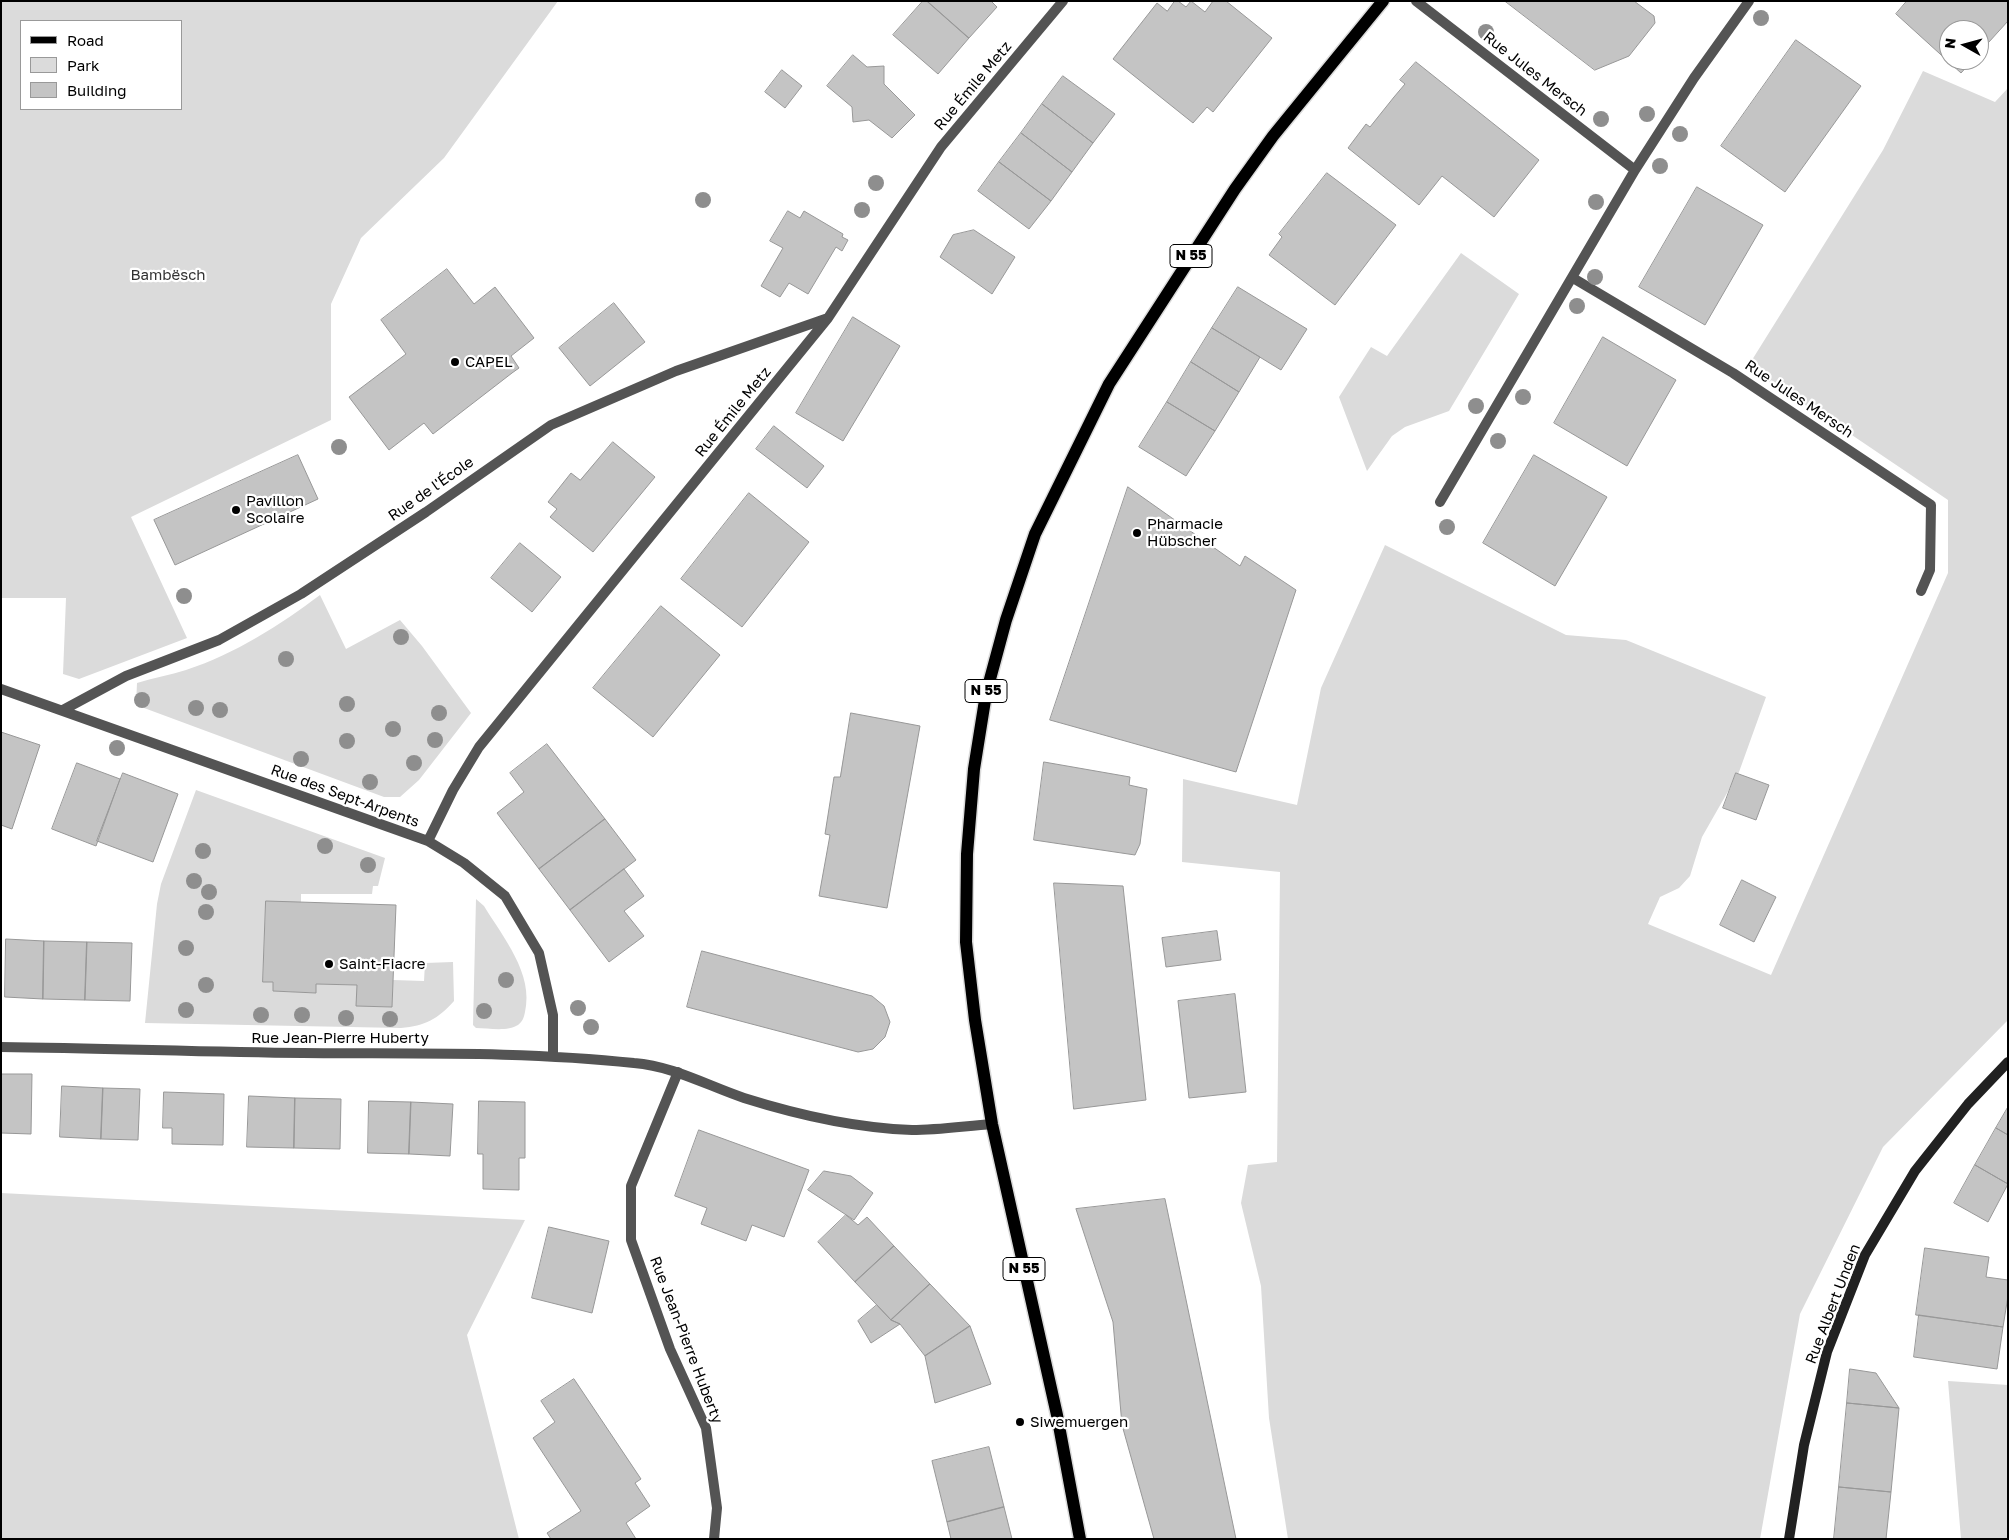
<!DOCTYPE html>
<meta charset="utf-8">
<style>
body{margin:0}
#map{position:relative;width:2009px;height:1540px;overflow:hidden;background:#fff;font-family:"Golos Text",sans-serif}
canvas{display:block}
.frame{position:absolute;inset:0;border:2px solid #000;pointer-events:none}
.legend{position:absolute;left:20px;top:20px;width:162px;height:90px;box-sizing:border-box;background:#fff;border:1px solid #999;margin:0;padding:6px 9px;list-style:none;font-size:15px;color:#000}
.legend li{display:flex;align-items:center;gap:10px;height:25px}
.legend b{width:25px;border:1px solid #999}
.north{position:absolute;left:1939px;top:20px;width:50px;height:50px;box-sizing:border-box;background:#fff;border:1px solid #999;border-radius:50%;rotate:277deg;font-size:14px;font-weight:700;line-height:20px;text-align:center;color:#000}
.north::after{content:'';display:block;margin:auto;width:18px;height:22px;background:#000;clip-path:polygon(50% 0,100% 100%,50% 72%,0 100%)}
</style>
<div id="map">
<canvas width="2009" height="1540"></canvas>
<div class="frame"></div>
<ul class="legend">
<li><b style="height:6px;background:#000"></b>Road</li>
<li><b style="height:14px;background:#dbdbdb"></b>Park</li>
<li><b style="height:14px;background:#c4c4c4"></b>Building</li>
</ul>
<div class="north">N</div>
</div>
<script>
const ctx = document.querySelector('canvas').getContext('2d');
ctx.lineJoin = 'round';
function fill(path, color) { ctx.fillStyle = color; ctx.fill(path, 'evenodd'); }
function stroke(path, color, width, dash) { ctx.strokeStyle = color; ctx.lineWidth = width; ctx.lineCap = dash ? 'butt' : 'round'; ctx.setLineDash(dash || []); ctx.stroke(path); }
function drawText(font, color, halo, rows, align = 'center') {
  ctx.font = font + ' "Golos Text",sans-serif'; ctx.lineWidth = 4.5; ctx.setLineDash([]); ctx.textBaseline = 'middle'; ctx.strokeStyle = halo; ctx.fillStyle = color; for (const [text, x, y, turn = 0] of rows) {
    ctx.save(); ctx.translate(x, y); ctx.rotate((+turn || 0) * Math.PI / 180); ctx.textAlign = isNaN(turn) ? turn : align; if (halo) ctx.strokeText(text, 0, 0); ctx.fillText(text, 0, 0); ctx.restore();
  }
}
fill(new Path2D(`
 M1,1H558L444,158L361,238L331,304V420L131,517L187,638L79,679L63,674L66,598H1ZM21,21H181V109H21Z
 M1923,71L1995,102L2008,88V1020L1883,1147L1800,1314L1760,1539H1288L1269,1418L1261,1286L1241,1203L1248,1165L1277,1162L1280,872L1182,862L1183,779L1297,805L1321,688L1385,545L1566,635L1626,640L1766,697L1739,772L1702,837L1690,876L1679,888L1660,897L1648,924L1771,975L1948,573V500L1840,427L1747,368L1883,150Z
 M1461,253L1519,294L1449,411L1405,427L1392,436L1367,471L1339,397L1371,347L1387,356Z
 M320,595L346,649L400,620L422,646L471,713L419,780L400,797H384L136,705L137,683C153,678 170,675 186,670C235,654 280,625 320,595Z
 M196,790L385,858L378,886H373L372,894H301V902L264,982H273L274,991L315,993L316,984L357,985V1006L392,1007L393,980L424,981L425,963L453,962L454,1001C438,1019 425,1026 401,1028L145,1023L157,904L161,884Z
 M476,899L484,906C503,937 534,974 525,1012C524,1017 523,1021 518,1025C507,1032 488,1028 476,1028L473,1025Z
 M1,1193L525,1220L467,1335L519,1539H1Z
 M1948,1381L2008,1385V1539H1961Z`), '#dbdbdb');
const building = new Path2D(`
 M923,1H927L969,38L938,74L893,35Z
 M927,1H991L997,7L969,38Z
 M1175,1H1178L1186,7L1191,1L1205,12L1213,1H1226L1272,38L1213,112L1207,107L1193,123L1113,59L1157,3L1167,11Z
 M1505,1H1634L1654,16L1655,23L1629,56L1595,70Z
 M1907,1H2008V21L1979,53V30H1949V60H1973L1961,73L1896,14Z
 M1796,40L1861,86L1785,192L1721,146Z
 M853,55L867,67L884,66V84L915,115L892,138L869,120L853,122L852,107L827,86Z
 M1416,62L1539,160L1494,217L1442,176L1419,205L1348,148L1366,124L1370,127L1394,97L1405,84L1400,80Z
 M782,70L802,86L785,108L765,92Z
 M1063,76L1115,114L1093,143L1042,104Z
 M1042,104L1093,143L1072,172L1021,133Z
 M1021,133L1072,172L1051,201L999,162Z
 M999,162L1051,201L1029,229L978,191Z
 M1327,173L1396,225L1335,305L1269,255L1282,237L1279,234Z
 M1697,187L1763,225L1705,325L1639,287Z
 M788,211L800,218L804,211L843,234L842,237L848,240L842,251L836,247L808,294L789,283L780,297L761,286L783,248L770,241Z
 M974,230L1015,257L992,294L940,257L953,235Z
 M447,269L474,304L495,287L534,338L511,356L519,368L512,373L433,434L424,423L389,450L349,397L406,354L381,320Z
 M1238,287L1307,329L1281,370L1212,328Z
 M614,303L645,342L590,386L559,348Z
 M853,317L900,346L843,441L796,413Z
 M1212,328L1260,357L1239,392L1191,362Z
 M1603,337L1676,380L1627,466L1554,423Z
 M1191,362L1239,392L1215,431L1167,402Z
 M1167,402L1215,431L1186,476L1139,447Z
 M774,426L824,466L807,488L756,449Z
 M613,442L655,477L593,552L550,517L557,509L548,502L571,473L580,480Z
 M298,455L318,499L175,565L154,520Z
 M1534,455L1607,497L1555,586L1483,543Z
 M1128,487L1240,566L1245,556L1296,590L1236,772L1050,720Z
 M749,493L809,542L742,627L681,579Z
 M520,543L561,577L532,612L491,578Z
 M661,606L720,655L653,737L593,688Z
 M851,713L920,726L887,908L819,896L830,835L825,834L834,777H840Z
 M1,732L40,745L12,829L1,825Z
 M547,744L605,819L539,869L497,813L524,792L510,773Z
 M1044,762L1130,777L1129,785L1147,789L1140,844L1135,855L1034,840Z
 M77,763L120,779L96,846L52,829Z
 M123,773L178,794L153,862L97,841Z
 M1736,773L1769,785L1756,820L1723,808Z
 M605,819L636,860L570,910L539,869Z
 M624,869L644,896L624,911L644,936L609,962L570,910Z
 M1742,880L1776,897L1754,942L1720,925Z
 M1054,883L1123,886L1146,1100L1074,1109Z
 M266,901L396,905L392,1007L356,1006L357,985L316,984V993L273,991V982H263Z
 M1217,931L1221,960L1166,967L1162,938Z
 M6,939L44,941L43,999L5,997Z
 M44,941L87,942L85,1000L43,999Z
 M87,942L132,943L130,1001L85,1000Z
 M702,951L872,996L884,1006L890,1022L885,1037L873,1049L858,1052L687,1007Z
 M1235,994L1246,1092L1189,1098L1178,1001Z
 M1,1074H32L31,1134L1,1133Z
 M62,1086L103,1088L101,1139L60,1137Z
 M103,1088L140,1089L138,1140L101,1139Z
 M164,1092L224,1094L223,1145L172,1144V1128H163Z
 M249,1096L295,1098L294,1148L247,1147Z
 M295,1098L341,1099L340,1149L294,1148Z
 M369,1101L411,1102L409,1154L368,1153Z
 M479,1101L525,1102V1158H519V1190L483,1189V1154H478Z
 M411,1102L453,1104L450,1156L409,1154Z
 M2008,1107V1135L1996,1128Z
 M1996,1128L2008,1135V1184L1975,1165Z
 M699,1130L809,1170L784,1237L752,1225L746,1241L701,1224L707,1208L675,1196Z
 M1975,1165L2008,1184L1988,1222L1954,1203Z
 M824,1171L851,1176L873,1193L854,1220L808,1190Z
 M1165,1199L1236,1539H1154L1122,1425L1113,1322L1076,1209Z
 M846,1215L858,1225L867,1217L894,1246L855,1282L818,1242Z
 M549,1227L609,1241L592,1313L532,1298Z
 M894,1246L930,1284L891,1320L855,1282Z
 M1925,1248L1989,1257L1986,1277L2008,1280V1296L2003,1327L1916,1315Z
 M930,1284L970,1326L925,1356L900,1324L891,1320Z
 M877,1305L891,1320L900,1324L871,1343L858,1321Z
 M1919,1315L2003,1327L1997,1369L1914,1357Z
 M970,1326L991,1384L935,1403L925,1356Z
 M1850,1369L1876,1373L1899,1408L1847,1403Z
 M574,1379L641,1479L635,1483L650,1506L626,1523L636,1539H551L547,1533L581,1511L533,1438L555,1422L541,1401Z
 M1847,1403L1899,1408L1891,1492L1839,1487Z
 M989,1447L1004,1507L947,1522L932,1461Z
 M1839,1487L1891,1492L1886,1539H1834Z
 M1004,1507L1012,1539H951L947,1522Z`);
fill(building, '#c4c4c4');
stroke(building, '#989898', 1);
const primary = new Path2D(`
 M1080,1539L1057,1415L992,1124L975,1020L966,942L967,854L974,769L986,694L1006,620L1035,534L1109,384L1235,189L1273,136L1383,1`);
stroke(primary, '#dbdbdb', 15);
stroke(new Path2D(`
 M678,1072L631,1186V1240L670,1349L706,1428L717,1508L714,1539`), '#545454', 10);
stroke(new Path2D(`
 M1416,1L1635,170
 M1573,278L1733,373L1931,505L1930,570L1921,591
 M1440,502L1635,170L1694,78L1749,1
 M1,689L428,841L464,863L505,896L539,953L553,1015V1057
 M63,710L126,676L219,640L301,594L426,512L551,425L676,371L828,318
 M428,841L453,790L479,747L828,318L941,147L1063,1
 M1,1047C102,1048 202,1052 303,1053C413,1054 524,1051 634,1063C673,1066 708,1086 744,1098C798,1115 855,1128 912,1130C938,1130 965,1126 992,1124`), '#545454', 10);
stroke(new Path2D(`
 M1789,1539L1804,1445L1827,1352L1865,1255L1915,1171L1968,1104L2008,1062`), '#212121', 10);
stroke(primary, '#000', 12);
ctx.fillStyle = '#8e8e8e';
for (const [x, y] of [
 [1761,18],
 [1486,32],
 [1647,114],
 [1601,119],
 [1680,134],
 [1660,166],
 [876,183],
 [703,200],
 [1596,202],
 [862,210],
 [1595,277],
 [1577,306],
 [1523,397],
 [1476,406],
 [1498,441],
 [339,447],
 [1447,527],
 [184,596],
 [401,637],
 [286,659],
 [142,700],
 [347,704],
 [196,708],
 [220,710],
 [439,713],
 [393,729],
 [435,740],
 [347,741],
 [117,748],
 [301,759],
 [414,763],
 [370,782],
 [325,846],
 [203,851],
 [368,865],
 [194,881],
 [209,892],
 [206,912],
 [186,948],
 [506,980],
 [206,985],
 [578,1008],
 [186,1010],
 [484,1011],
 [261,1015],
 [302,1015],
 [346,1018],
 [390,1019],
 [591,1027]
]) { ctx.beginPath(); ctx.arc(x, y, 8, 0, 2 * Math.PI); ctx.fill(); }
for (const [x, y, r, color] of [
 [455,362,5,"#000"],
 [236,510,5,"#000"],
 [1137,533,5,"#000"],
 [329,964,5,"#000"],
 [1020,1422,5,"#000"]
]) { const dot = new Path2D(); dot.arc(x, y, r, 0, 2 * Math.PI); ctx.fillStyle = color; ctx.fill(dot); stroke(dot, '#fff', 2); }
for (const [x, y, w] of [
 [1191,256,42],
 [986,691,42],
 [1024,1269,42]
]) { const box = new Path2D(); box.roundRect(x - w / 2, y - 11.5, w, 23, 4); ctx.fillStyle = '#fff'; ctx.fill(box); stroke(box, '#000', 1); }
drawText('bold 14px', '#000', null, [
 ["N 55",1191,256],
 ["N 55",986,691],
 ["N 55",1024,1269]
]);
drawText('15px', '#000', '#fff', [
 ["Rue Jules Mersch",1535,74,38],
 ["Rue Émile Metz",973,86,-50],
 ["Rue Jules Mersch",1799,399,34],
 ["Rue Émile Metz",733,412,-51],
 ["Rue de l'École",431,489,-35],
 ["Rue des Sept-Arpents",345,796,20],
 ["Rue Jean-Pierre Huberty",340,1038],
 ["Rue Albert Unden",1833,1304,-69],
 ["Rue Jean-Pierre Huberty",686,1340,69]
]);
drawText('15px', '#323232', '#fff', [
 ["Bambësch",168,275]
]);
drawText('15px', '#000', '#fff', [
 ["CAPEL",465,362],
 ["Pavillon",246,501],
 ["Scolaire",246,518],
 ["Pharmacie",1147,524],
 ["Hübscher",1147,541],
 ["Saint-Fiacre",339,964],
 ["Siwemuergen",1030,1422]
], 'left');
</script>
